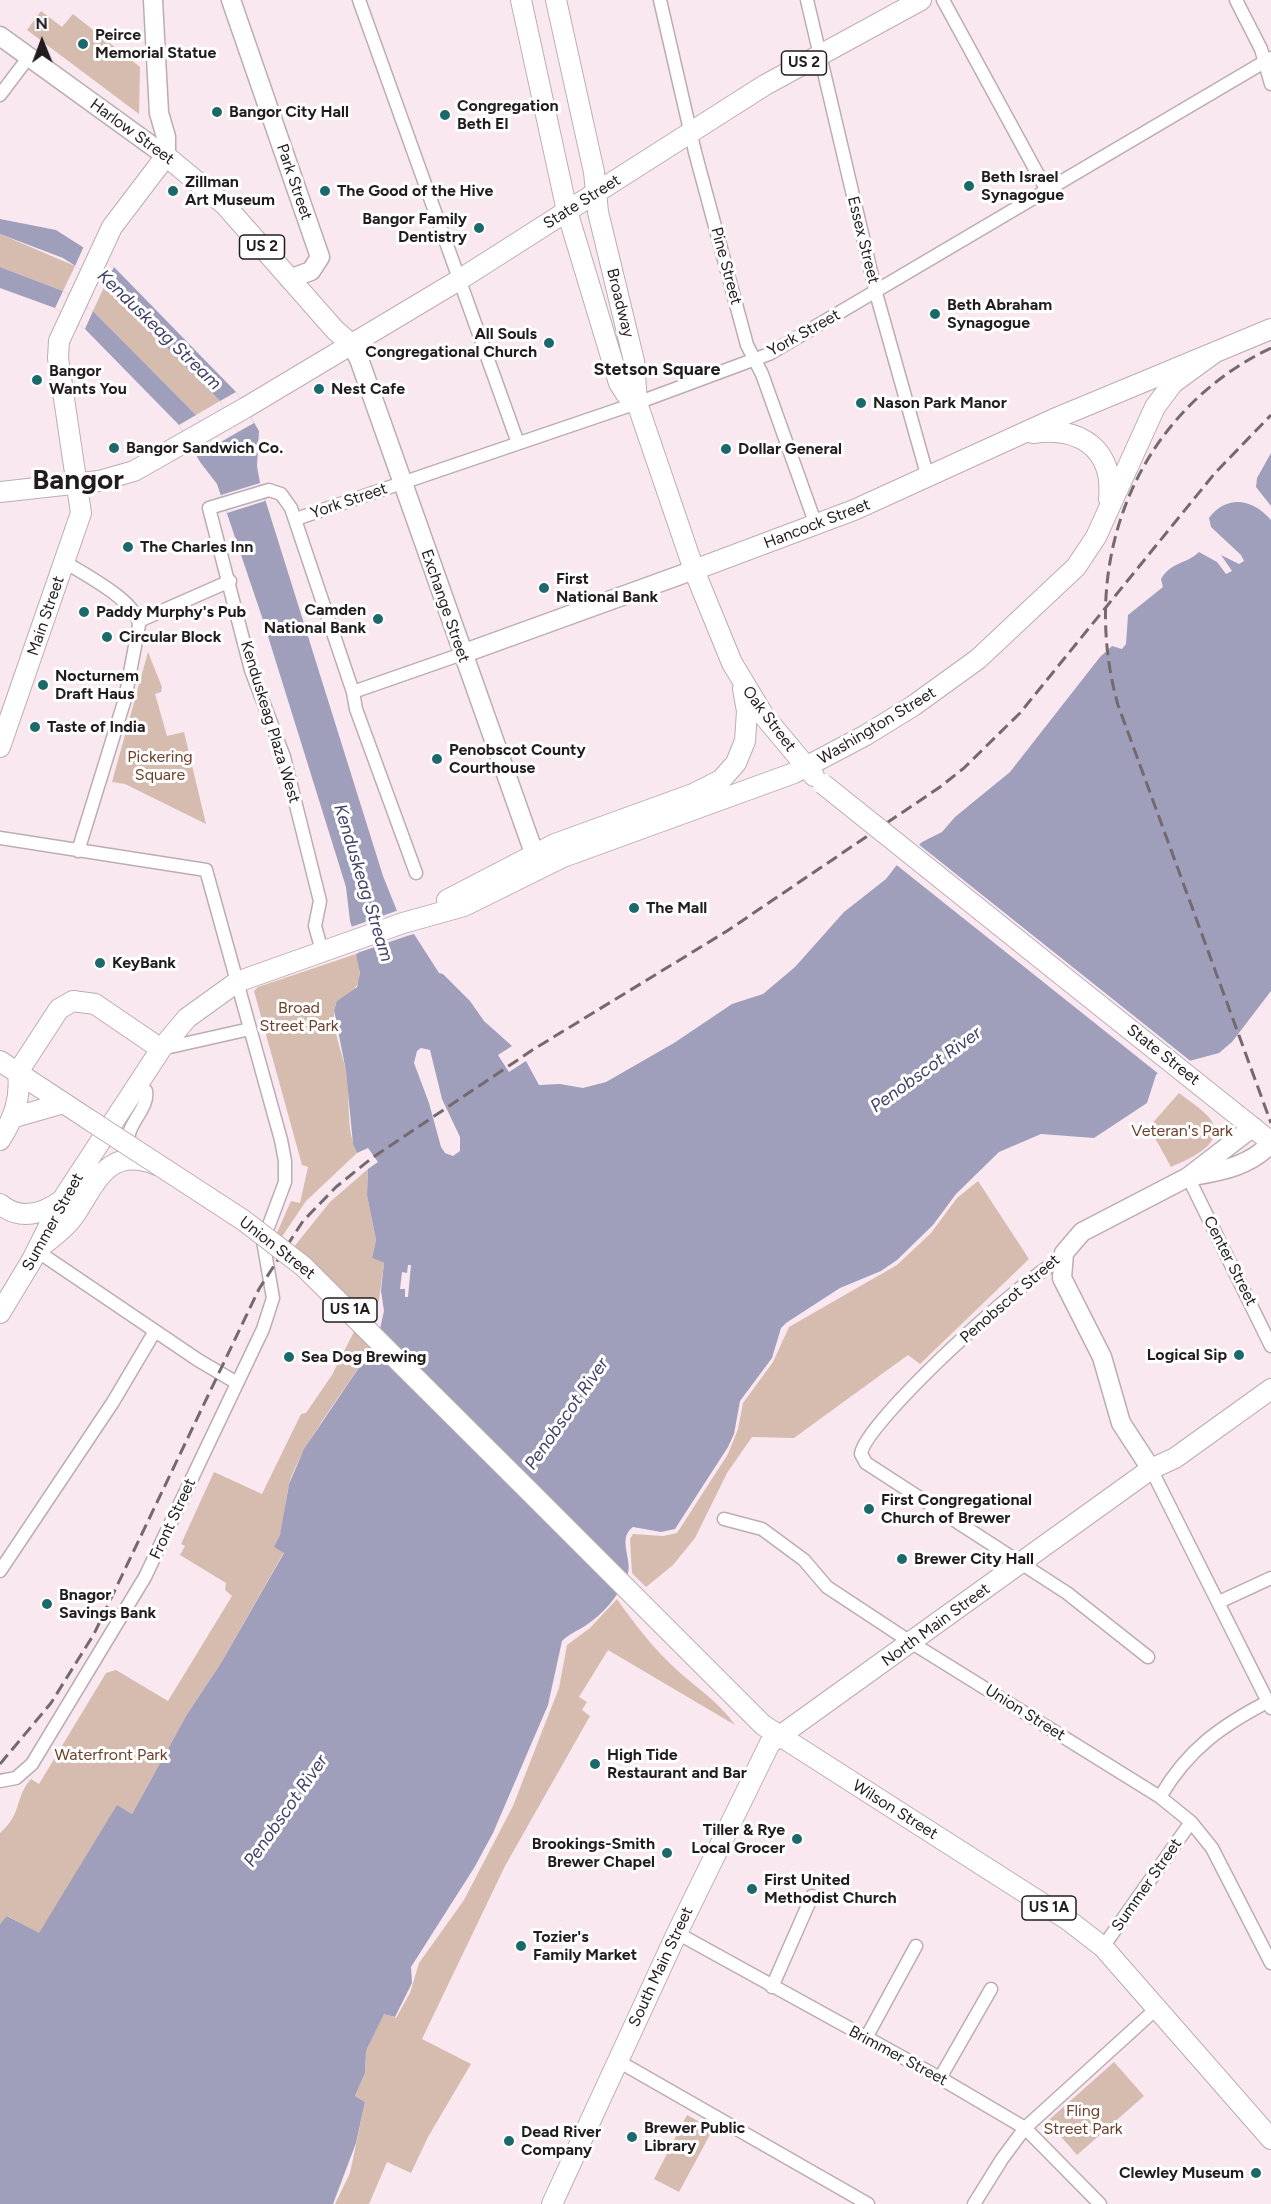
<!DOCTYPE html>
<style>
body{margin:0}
#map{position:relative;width:1271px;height:2204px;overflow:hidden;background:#f9e8f0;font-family:Figtree,sans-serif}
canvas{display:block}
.north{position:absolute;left:12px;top:12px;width:60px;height:60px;-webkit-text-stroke:4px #fff;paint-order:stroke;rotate:359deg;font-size:16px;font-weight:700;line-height:24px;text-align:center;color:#221c1f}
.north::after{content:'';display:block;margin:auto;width:21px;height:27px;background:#221c1f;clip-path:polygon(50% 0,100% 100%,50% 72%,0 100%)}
</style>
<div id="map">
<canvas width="1271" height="2204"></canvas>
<div class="north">N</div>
</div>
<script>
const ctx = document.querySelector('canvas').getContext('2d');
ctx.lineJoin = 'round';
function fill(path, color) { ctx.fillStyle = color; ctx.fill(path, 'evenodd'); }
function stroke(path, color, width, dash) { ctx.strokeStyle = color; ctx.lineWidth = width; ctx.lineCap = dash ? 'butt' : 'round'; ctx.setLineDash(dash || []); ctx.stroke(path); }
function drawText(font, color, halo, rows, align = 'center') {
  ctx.font = font + ' Figtree,sans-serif'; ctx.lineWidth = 6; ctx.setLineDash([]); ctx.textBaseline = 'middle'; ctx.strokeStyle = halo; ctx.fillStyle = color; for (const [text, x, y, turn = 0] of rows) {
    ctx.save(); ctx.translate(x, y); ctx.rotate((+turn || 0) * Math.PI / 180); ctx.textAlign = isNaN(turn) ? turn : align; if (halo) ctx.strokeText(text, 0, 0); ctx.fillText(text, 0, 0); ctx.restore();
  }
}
fill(new Path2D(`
 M41,11L62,27L73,14L140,67L139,114L27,30Z
 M0,234L75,266L63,291L0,267Z
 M105,285L220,401L196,415L93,311Z
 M148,652L162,687L161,692L155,694L167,736L184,732L206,824L125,784L112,782Z
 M356,954C371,1000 336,988 334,1012C333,1032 342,1052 346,1071C351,1099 345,1128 357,1153L306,1201L273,1250L276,1235L291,1201L300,1203L308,1167L302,1165L254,991L258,987Z
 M1179,1093C1189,1101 1204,1110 1211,1120C1227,1145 1186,1160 1171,1167L1149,1127Z
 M368,1169L367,1195L376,1240L372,1258L384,1263L379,1300L363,1340L371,1348C345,1391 312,1429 292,1475C283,1498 287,1525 275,1547L284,1552L221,1663L186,1716L132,1814L118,1806L39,1934L8,1916L0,1924V1833C23,1813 14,1798 31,1779L39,1784L106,1673L116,1670L168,1701L232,1596L225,1590L226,1583L180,1555L185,1546L181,1544L214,1472L262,1494L301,1414L306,1413L332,1375L363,1314L293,1248L330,1202Z
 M978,1181L1029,1259L920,1364L908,1355L794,1438L752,1437L727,1473L695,1538L673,1565L646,1587L632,1573L630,1539L633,1534L663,1536L677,1533L728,1454L738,1429L743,1403L773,1362L789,1327L897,1265L931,1233L957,1198Z
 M617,1599C635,1625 654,1649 677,1670C698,1689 719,1702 735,1725L608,1650L579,1697L587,1702L582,1710L590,1716L505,1866L422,2039L471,2064L428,2137L411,2173L387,2162L369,2204H335L350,2173L365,2102L355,2096L365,2073L366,2051L384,2013L396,2018L410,1993L419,1963L464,1900L513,1806L559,1688L567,1645L590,1628Z
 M1114,2062L1144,2096L1077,2155L1050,2124V2119Z
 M687,2115L713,2129L679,2192L654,2179Z`), '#d6bbaf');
fill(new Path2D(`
 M0,219L56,230L114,267L236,392L259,431L257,466L260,483L383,876L407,936L414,934L439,973L443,974L470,1001L484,1021L512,1046L498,1055L509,1072L526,1061L539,1085L560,1084L583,1088L606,1082L674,1043L732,1004L763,994L795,967L844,912L886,879L896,866L922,842L942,832L955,817L1010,772L1100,657L1112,646L1122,649L1126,644L1128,615L1163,587L1161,579C1172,561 1185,565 1199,552L1217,562L1226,574L1232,571L1221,555L1239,564L1244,561L1241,555L1211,527L1209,518C1227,494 1253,499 1271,520V991L1232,1042L1219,1053L1163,1068L1156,1075L1147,1103L1094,1138L1041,1134L999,1152L956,1194L933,1225L897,1260L881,1271L840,1288L786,1323L781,1328L772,1358L740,1401L734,1434L728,1447L675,1529L661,1532L633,1527C616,1539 634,1561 627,1576C618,1597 604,1613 585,1626C577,1631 569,1634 562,1641L548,1705L493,1833L474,1868L411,1967L412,1983L395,2017L384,2014L366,2051L365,2073L355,2096L365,2102L356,2143L333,2204H0V1924L7,1916L39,1933L117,1805L132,1814L186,1716L221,1663L284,1553L274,1547L280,1535L289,1484L304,1449L366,1357L380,1329L384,1311L381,1291L384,1263L372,1258L376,1240L367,1195L368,1169L378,1162L368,1148L357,1153L353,1144L346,1071L334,1010L337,1001L357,987L360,973L356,954L360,952L350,921L346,887L262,617L217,484L200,462L179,425L85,329L55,308L0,288V267L63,291L93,311L196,415L214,446L238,432L220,401L105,285L63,258L0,234ZM421,1048L430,1050L442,1099L460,1137V1151L453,1156L445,1153L441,1147L429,1103L414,1063L417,1051Z
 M1271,453V506L1256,487L1257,478Z`), '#9f9fbb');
fill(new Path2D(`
 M84,246L114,267L105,285L75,266Z
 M63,291L93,311L85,329L55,308Z
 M236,392L254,423L238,432L220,401Z
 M196,415L214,446L197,456L179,425Z
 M260,483L265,501L227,513L221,495Z
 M917,843L1193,1063L1165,1070L1160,1075L894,863Z
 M399,910L407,936L360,952L351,927Z
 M408,1265H411L408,1297H405V1289H400L402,1272L407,1273Z`), '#f9e8f0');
const street = new Path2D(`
 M359,0L518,443
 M660,0L695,152L747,345L762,374L816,525
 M807,0L876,293L928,478
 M943,0L1047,191
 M1236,0L1261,49L1271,84
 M0,95L28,58
 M296,519L637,403L769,354L1271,58
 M65,562C85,575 137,601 139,625L125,699L78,851
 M139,621L230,581
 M353,692L462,654
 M0,838L206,870L281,1140L285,1161V1182L263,1241L273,1298L263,1329L145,1577L32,1764L16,1778L0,1781
 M322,951L315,926L320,901L284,757L251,670L209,508L269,490L281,494L291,508L353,692L356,709L416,873
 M161,1049L250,1029
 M133,1148C117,1131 150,1111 146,1091L138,1084
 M1188,1177L1271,1346
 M37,1251L198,1360L237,1383
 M1062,1259C1028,1273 864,1423 861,1454L866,1463L1067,1593L1148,1657
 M1151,1469L1271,1708
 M724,1519L762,1529L804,1560L827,1587L912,1643L1160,1797L1191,1822L1212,1848L1271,1963
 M0,1571L113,1402L155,1331
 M1219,1602L1271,1578
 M1160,1797C1188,1749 1222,1725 1271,1700
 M677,1933L940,2078L1025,2128L1100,2204
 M1103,1947L1191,1822
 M772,1987L812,1896
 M866,2038L916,1946
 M618,2061L868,2204
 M940,2078L991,1989
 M974,2204L1002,2159L1025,2128L1156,2009`);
const secondary = new Path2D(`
 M153,0L159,113L166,137V156
 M231,0L320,257L311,271L289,279
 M0,36L166,156
 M351,344L359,359L539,867
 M462,654L694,570
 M1193,1176C1221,1171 1251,1166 1271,1143
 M1151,1469L1121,1423L1102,1357L1062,1278L1064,1253L1082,1232L1188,1177L1253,1127`);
const primary = new Path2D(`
 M521,0L567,211L619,383L626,394L637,403
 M556,0L594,172L598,212L634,361L637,403L694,570L732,663L764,716L814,776
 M1033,433C1080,426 1114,449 1109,499
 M0,492L99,481L134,471L245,408L459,280L765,85L921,0
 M694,570L854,510L1054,419L1271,329
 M0,747L81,513L58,358L59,341L112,227L166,156L225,205L335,330L351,344
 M447,900L555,844L693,794L721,780L736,763L745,741L747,711L743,689
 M1054,969L1271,1142
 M0,1061L88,1119
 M18,1072L59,1009L73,1001L95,1004L161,1049
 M15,1117L64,1103
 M0,1140C14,1118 21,1099 18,1072
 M0,1204C20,1221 43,1214 62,1200
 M43,1245C54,1236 66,1228 74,1216C96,1183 108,1145 157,1165
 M0,1313L32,1260L62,1200L161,1049L187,1018L237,982L403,923L464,906L563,857L794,773L866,735L913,706L978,659L1076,567L1096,537L1155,407L1173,383L1214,353
 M517,1479L763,1725L1068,1920L1103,1947L1271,2139
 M552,2204L677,1933L770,1743L1151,1469L1175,1458L1271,1389`);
stroke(street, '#bcacb4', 15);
stroke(secondary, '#bcacb4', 21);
stroke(primary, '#bcacb4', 22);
stroke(street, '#fff', 12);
stroke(secondary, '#fff', 18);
stroke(primary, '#fff', 20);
stroke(new Path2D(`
 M1271,348C1135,413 1078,563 1118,705L1271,1123
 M0,1764L51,1703L94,1634L259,1289L303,1221L336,1187L372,1158L534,1049L727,931L940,787L964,768L1020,713L1215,473L1271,415`), '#74696e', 3, [12, 6]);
const primaryBridge = new Path2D(`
 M823,784L1054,969
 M88,1119L243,1220L303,1266L517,1479`);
stroke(primaryBridge, '#bcacb4', 22, []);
stroke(primaryBridge, '#fff', 20);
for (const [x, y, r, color] of [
 [83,44,6,"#1c696b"],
 [217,112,6,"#1c696b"],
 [445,115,6,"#1c696b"],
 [969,186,6,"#1c696b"],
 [173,191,6,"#1c696b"],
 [325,191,6,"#1c696b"],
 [479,228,6,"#1c696b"],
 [935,314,6,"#1c696b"],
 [549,343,6,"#1c696b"],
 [37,380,6,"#1c696b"],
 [319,389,6,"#1c696b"],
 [861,403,6,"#1c696b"],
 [114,448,6,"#1c696b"],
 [726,449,6,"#1c696b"],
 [128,547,6,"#1c696b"],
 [544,588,6,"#1c696b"],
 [84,612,6,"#1c696b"],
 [378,619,6,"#1c696b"],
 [107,637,6,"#1c696b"],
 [43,685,6,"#1c696b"],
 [35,727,6,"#1c696b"],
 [437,759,6,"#1c696b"],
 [634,908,6,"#1c696b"],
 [100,963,6,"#1c696b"],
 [1239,1355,6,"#1c696b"],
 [289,1357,6,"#1c696b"],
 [869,1509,6,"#1c696b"],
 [902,1559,6,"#1c696b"],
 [47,1604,6,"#1c696b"],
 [595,1764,6,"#1c696b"],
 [797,1839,6,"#1c696b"],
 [667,1853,6,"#1c696b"],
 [752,1889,6,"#1c696b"],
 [521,1946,6,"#1c696b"],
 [632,2137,6,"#1c696b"],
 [509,2141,6,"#1c696b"],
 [1256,2173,6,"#1c696b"]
]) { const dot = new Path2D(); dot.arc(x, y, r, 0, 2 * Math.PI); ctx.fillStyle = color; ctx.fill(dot); stroke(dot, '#fff', 2); }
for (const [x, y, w] of [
 [804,63,45],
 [262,247,45],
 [350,1310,54],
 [1049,1908,54]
]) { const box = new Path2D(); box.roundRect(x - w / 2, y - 12, w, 24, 4.5); ctx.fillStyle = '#fff'; ctx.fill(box); stroke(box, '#221c1f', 1.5); }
drawText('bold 15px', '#221c1f', null, [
 ["US 2",804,63],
 ["US 2",262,247],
 ["US 1A",350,1310],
 ["US 1A",1049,1908]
]);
drawText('bold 16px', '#221c1f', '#fff', [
 ["Peirce",95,35],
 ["Memorial Statue",95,53],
 ["Congregation",457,106],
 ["Beth El",457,124],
 ["Bangor City Hall",229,112],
 ["Beth Israel",981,177],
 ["Synagogue",981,195],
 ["Zillman",185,182],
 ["Art Museum",185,200],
 ["The Good of the Hive",337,191],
 ["Bangor Family",467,219,"right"],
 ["Dentistry",467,237,"right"],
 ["Beth Abraham",947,305],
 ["Synagogue",947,323],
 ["All Souls",537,334,"right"],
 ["Congregational Church",537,352,"right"],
 ["Bangor",49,371],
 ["Wants You",49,389],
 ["Nest Cafe",331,389],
 ["Nason Park Manor",873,403],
 ["Bangor Sandwich Co.",126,448],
 ["Dollar General",738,449],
 ["The Charles Inn",140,547],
 ["First",556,579],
 ["National Bank",556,597],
 ["Camden",366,610,"right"],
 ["National Bank",366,628,"right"],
 ["Paddy Murphy's Pub",96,612],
 ["Circular Block",119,637],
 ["Nocturnem",55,676],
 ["Draft Haus",55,694],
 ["Taste of India",47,727],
 ["Penobscot County",449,750],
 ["Courthouse",449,768],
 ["The Mall",646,908],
 ["KeyBank",112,963],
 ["Logical Sip",1227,1355,"right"],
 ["Sea Dog Brewing",301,1357],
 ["First Congregational",881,1500],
 ["Church of Brewer",881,1518],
 ["Brewer City Hall",914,1559],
 ["Bnagor",59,1595],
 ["Savings Bank",59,1613],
 ["High Tide",607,1755],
 ["Restaurant and Bar",607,1773],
 ["Tiller & Rye",785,1830,"right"],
 ["Local Grocer",785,1848,"right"],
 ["Brookings-Smith",655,1844,"right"],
 ["Brewer Chapel",655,1862,"right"],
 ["First United",764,1880],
 ["Methodist Church",764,1898],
 ["Tozier's",533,1937],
 ["Family Market",533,1955],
 ["Brewer Public",644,2128],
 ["Library",644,2146],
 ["Dead River",521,2132],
 ["Company",521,2150],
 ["Clewley Museum",1244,2173,"right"]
], 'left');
drawText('16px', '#221c1f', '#fff', [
 ["Harlow Street",132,132,36],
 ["Park Street",294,182,71],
 ["State Street",582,202,-32],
 ["Essex Street",863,240,76],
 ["Pine Street",726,266,75],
 ["Broadway",620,303,76],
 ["York Street",804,333,-29],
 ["York Street",349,501,-19],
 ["Hancock Street",817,524,-21],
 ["Exchange Street",445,606,71],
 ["Main Street",46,616,-71],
 ["Oak Street",769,719,53],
 ["Kenduskeag Plaza West",270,722,73],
 ["Washington Street",877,726,-31],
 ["State Street",1163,1055,38],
 ["Summer Street",53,1222,-61],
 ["Union Street",277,1248,38],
 ["Center Street",1230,1261,63],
 ["Penobscot Street",1010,1299,-41],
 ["Front Street",173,1519,-65],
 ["North Main Street",936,1625,-36],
 ["Union Street",1025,1713,32],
 ["Wilson Street",895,1810,32],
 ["Summer Street",1147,1885,-55],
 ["South Main Street",661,1967,-65],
 ["Brimmer Street",898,2056,28]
]);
drawText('16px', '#6c3f2a', '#fff', [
 ["Pickering",160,757],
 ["Square",160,775],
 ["Broad",299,1008],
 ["Street Park",299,1026],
 ["Veteran's Park",1182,1131],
 ["Waterfront Park",111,1755],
 ["Fling",1083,2111],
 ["Street Park",1083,2129]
]);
drawText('italic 18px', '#433f6a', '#fff', [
 ["Kenduskeag Stream",159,330,44],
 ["Kenduskeag Stream",363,883,73],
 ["Penobscot River",926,1070,-36],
 ["Penobscot River",567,1414,-55],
 ["Penobscot River",286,1811,-55]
]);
drawText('bold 18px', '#221c1f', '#fff', [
 ["Stetson Square",657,370]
]);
drawText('bold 28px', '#221c1f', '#fff', [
 ["Bangor",78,481]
]);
</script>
